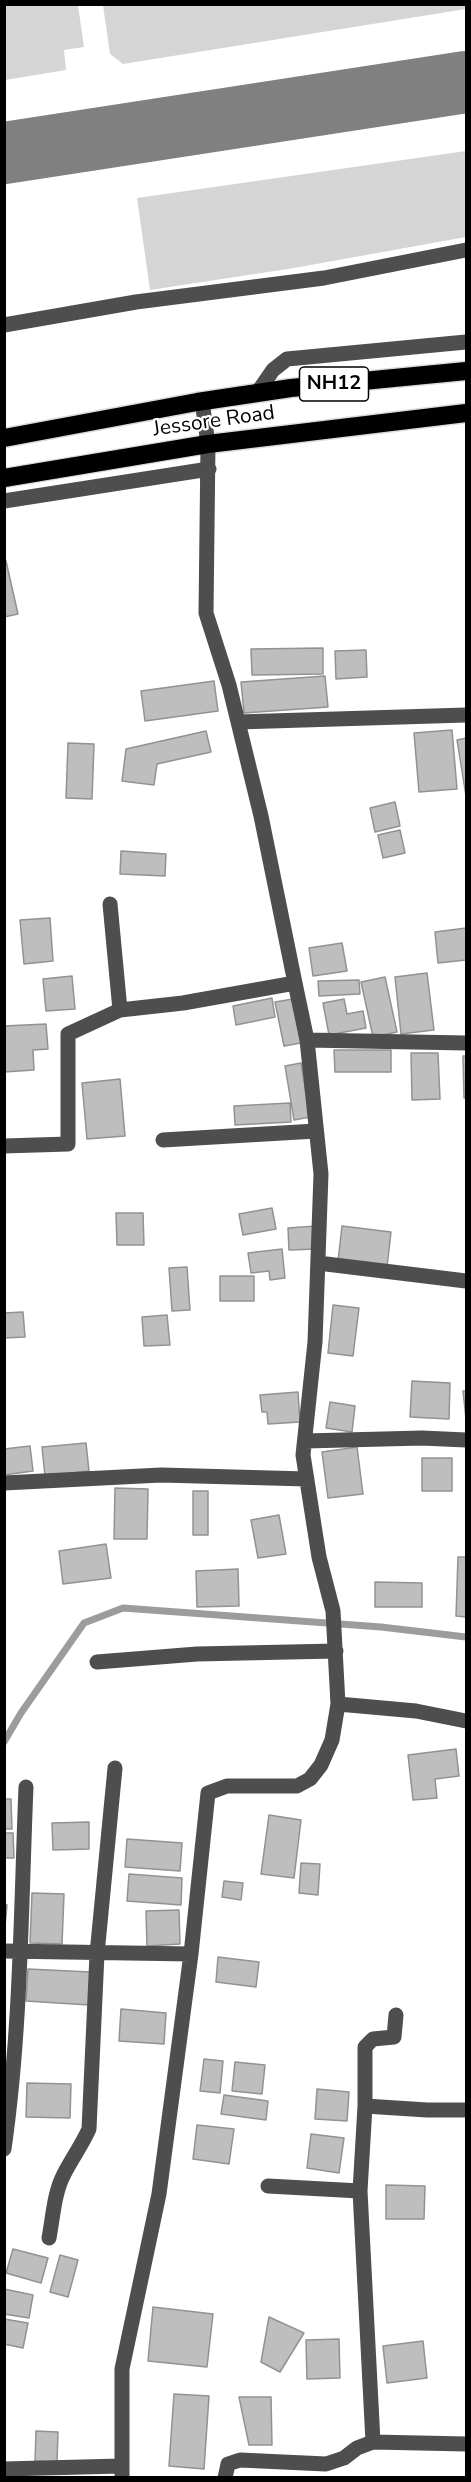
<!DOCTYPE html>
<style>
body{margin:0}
#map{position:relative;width:471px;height:2482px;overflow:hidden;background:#fff;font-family:"Nunito Sans",sans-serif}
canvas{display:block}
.frame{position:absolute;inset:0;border:6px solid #000;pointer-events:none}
</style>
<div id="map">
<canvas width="471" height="2482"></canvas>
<div class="frame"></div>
</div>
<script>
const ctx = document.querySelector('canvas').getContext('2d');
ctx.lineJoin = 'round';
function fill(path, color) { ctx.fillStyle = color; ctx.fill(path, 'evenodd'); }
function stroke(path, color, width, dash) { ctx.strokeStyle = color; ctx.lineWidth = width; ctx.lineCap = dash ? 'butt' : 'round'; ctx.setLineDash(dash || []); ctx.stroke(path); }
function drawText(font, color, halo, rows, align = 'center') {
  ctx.font = font + ' "Nunito Sans",sans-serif'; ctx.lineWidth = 4.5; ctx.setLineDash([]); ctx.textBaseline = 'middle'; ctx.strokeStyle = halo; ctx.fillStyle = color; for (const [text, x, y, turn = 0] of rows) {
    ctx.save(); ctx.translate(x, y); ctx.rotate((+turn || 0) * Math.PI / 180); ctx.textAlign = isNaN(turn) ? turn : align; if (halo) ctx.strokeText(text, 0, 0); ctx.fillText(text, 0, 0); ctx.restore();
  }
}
fill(new Path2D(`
 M5,4L78,5L84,47L64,50L66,70L5,80Z
 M466,4V9L123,64L110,54L103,5Z
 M466,151V237L294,268L150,290L137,198Z`), '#d5d5d5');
stroke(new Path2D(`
 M4,1742L21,1713L84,1623L123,1608L381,1627L466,1637`), '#9c9c9c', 7);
stroke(new Path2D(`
 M4,153L466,82`), '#808080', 62);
const building = new Path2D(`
 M6,561L18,614L4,617V562Z
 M323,648V674L252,675L251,649Z
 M366,650L367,677L336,679L335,651Z
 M325,676L328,707L244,713L241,682Z
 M214,681L218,711L145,721L141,691Z
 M452,730L457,789L419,792L414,733Z
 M206,731L211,752L157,764L154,785L122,781L126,749Z
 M466,738V796L457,740Z
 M68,743L94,744L92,799L66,798Z
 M395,802L400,826L375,832L370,808Z
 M400,830L405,853L383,858L378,835Z
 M121,851L166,854L165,876L120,874Z
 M50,918L53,961L24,964L20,920Z
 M466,928V960L438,963L435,932Z
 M342,943L347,971L313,976L309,948Z
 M427,973L434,1030L401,1034L395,977Z
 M72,976L75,1009L46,1011L43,979Z
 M385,977L397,1032L373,1037L361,982Z
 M359,980L360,994L319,996L318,981Z
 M272,998L275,1017L236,1025L233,1006Z
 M293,999L301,1043L284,1046L275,1002Z
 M344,999L347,1014L363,1011L366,1028L329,1035L323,1003Z
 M46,1024L48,1049L33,1050L34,1070L4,1072V1026Z
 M334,1050H391V1072H335Z
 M411,1053H438L440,1099L412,1100Z
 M463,1056H466V1098H464Z
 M301,1063L310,1117L294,1120L285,1066Z
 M120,1079L125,1136L87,1139L82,1083Z
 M290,1103L291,1122L235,1125L234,1106Z
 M272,1208L276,1229L243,1235L239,1214Z
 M116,1213H143L144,1245H117Z
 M316,1226L317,1249L289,1250L288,1228Z
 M342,1226L391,1232L387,1267L338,1261Z
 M282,1249L285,1278L270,1280L269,1271L251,1273L248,1253Z
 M187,1267L190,1310L172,1311L169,1268Z
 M220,1276H254V1301H220Z
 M333,1305L359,1308L353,1356L328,1353Z
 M23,1312L25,1337L4,1338V1313Z
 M167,1315L170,1345L144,1346L142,1317Z
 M412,1381L450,1383L449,1419L410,1417Z
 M463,1391H466V1419Z
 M298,1392L300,1422L268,1424L267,1412H262L260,1395Z
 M330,1402L355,1406L352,1432L326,1428Z
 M86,1443L89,1471L45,1476L42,1447Z
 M30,1446L33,1471L4,1475V1449Z
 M357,1447L363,1494L328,1498L322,1452Z
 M422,1458H452V1491H422Z
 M115,1488L148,1489L147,1539H114Z
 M193,1491H208V1535H193Z
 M279,1515L286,1554L258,1558L251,1520Z
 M106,1544L111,1578L63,1584L59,1551Z
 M458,1557H466V1617L456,1616Z
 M238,1569L239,1606L197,1607L196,1571Z
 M375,1582L422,1583V1607H375Z
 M456,1749L459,1776L435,1779L437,1798L413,1800L408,1755Z
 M4,1799H11L12,1829H4Z
 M269,1815L301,1820L294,1878L261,1874Z
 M89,1822V1849L53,1850L52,1823Z
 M4,1833H13L14,1858H4Z
 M127,1839L182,1843L180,1871L125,1867Z
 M301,1863L320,1864L318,1895L299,1893Z
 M129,1874L182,1878L181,1905L127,1901Z
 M224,1881L243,1883L241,1900L222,1897Z
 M32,1893L64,1894L62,1944L30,1943Z
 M4,1904L7,1905L4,1937Z
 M179,1910L180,1944L147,1946L146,1911Z
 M218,1957L259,1962L256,1987L216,1982Z
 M28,1969L90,1972L89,2005L26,2001Z
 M121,2009L166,2013L164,2044L119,2041Z
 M204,2059L223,2061L220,2093L200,2091Z
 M235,2062L265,2065L262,2094L232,2091Z
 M27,2083L71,2084L70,2118L26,2117Z
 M317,2089L349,2092L347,2121L315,2119Z
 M224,2095L268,2101L266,2120L221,2114Z
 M197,2125L234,2129L229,2164L193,2159Z
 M311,2134L344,2138L339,2173L307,2168Z
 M386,2185L425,2186L424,2219H386Z
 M13,2249L48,2258L41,2283L6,2273Z
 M60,2255L78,2260L68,2297L50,2292Z
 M4,2289L33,2295L29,2318L4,2314Z
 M153,2307L213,2314L207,2367L148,2361Z
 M269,2317L304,2333L280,2372L261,2362Z
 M4,2319L28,2323L23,2348L4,2344Z
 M339,2339L340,2378L307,2379L306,2340Z
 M423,2341L427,2378L387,2383L383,2346Z
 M174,2394L209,2396L204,2469L169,2466Z
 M239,2397H271L272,2445H249Z
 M36,2431L58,2432L57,2462L35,2461Z`);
fill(building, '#bebebe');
stroke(building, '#929292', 1.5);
const highway = new Path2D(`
 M4,438L197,402L291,388L466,371
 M4,478L208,444L466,413`);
stroke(highway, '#dbdbdb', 21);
stroke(new Path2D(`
 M4,325L136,302L324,278L466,250
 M257,393L273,370L287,359L466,342
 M4,501L209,469
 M238,722L466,715
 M110,904L120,1010L183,1003L295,983
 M307,1040L466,1043
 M163,1140L316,1131
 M4,1146L68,1144V1034L120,1010
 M318,1263L466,1281
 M305,1441L422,1438L466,1440
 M4,1483L161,1475L307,1479
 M97,1662L197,1654L336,1651
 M338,1704L416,1711L466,1721
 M4,1951L191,1954
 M365,2106V2047L373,2039L394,2037L396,2015
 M4,2149C21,2031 21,1906 26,1787
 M268,2186L360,2191L365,2106L427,2110H466
 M360,2191L373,2442
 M49,2238C53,2217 54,2193 64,2174C72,2158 82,2145 89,2129L97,1954L115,1768
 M4,2469L121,2466
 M122,2478V2369L159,2194L191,1954L208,1793L227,1786H297L310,1779L321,1765L332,1740L338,1704L333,1611L319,1557L303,1455L315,1342L321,1174L307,1040L295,983L261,816L229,685L206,613L208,444L202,401
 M225,2478L228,2464L240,2460L326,2464L344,2458L357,2448L373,2442L466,2444`), '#4e4e4e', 15);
stroke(highway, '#000', 18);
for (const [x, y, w] of [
 [334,384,69]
]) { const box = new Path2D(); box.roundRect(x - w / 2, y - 17, w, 34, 4.5); ctx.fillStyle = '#fff'; ctx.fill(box); stroke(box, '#000', 1.5); }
drawText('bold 20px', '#000', null, [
 ["NH12",334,384]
]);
drawText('21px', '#000', '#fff', [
 ["Jessore Road",214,422,-8]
]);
</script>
